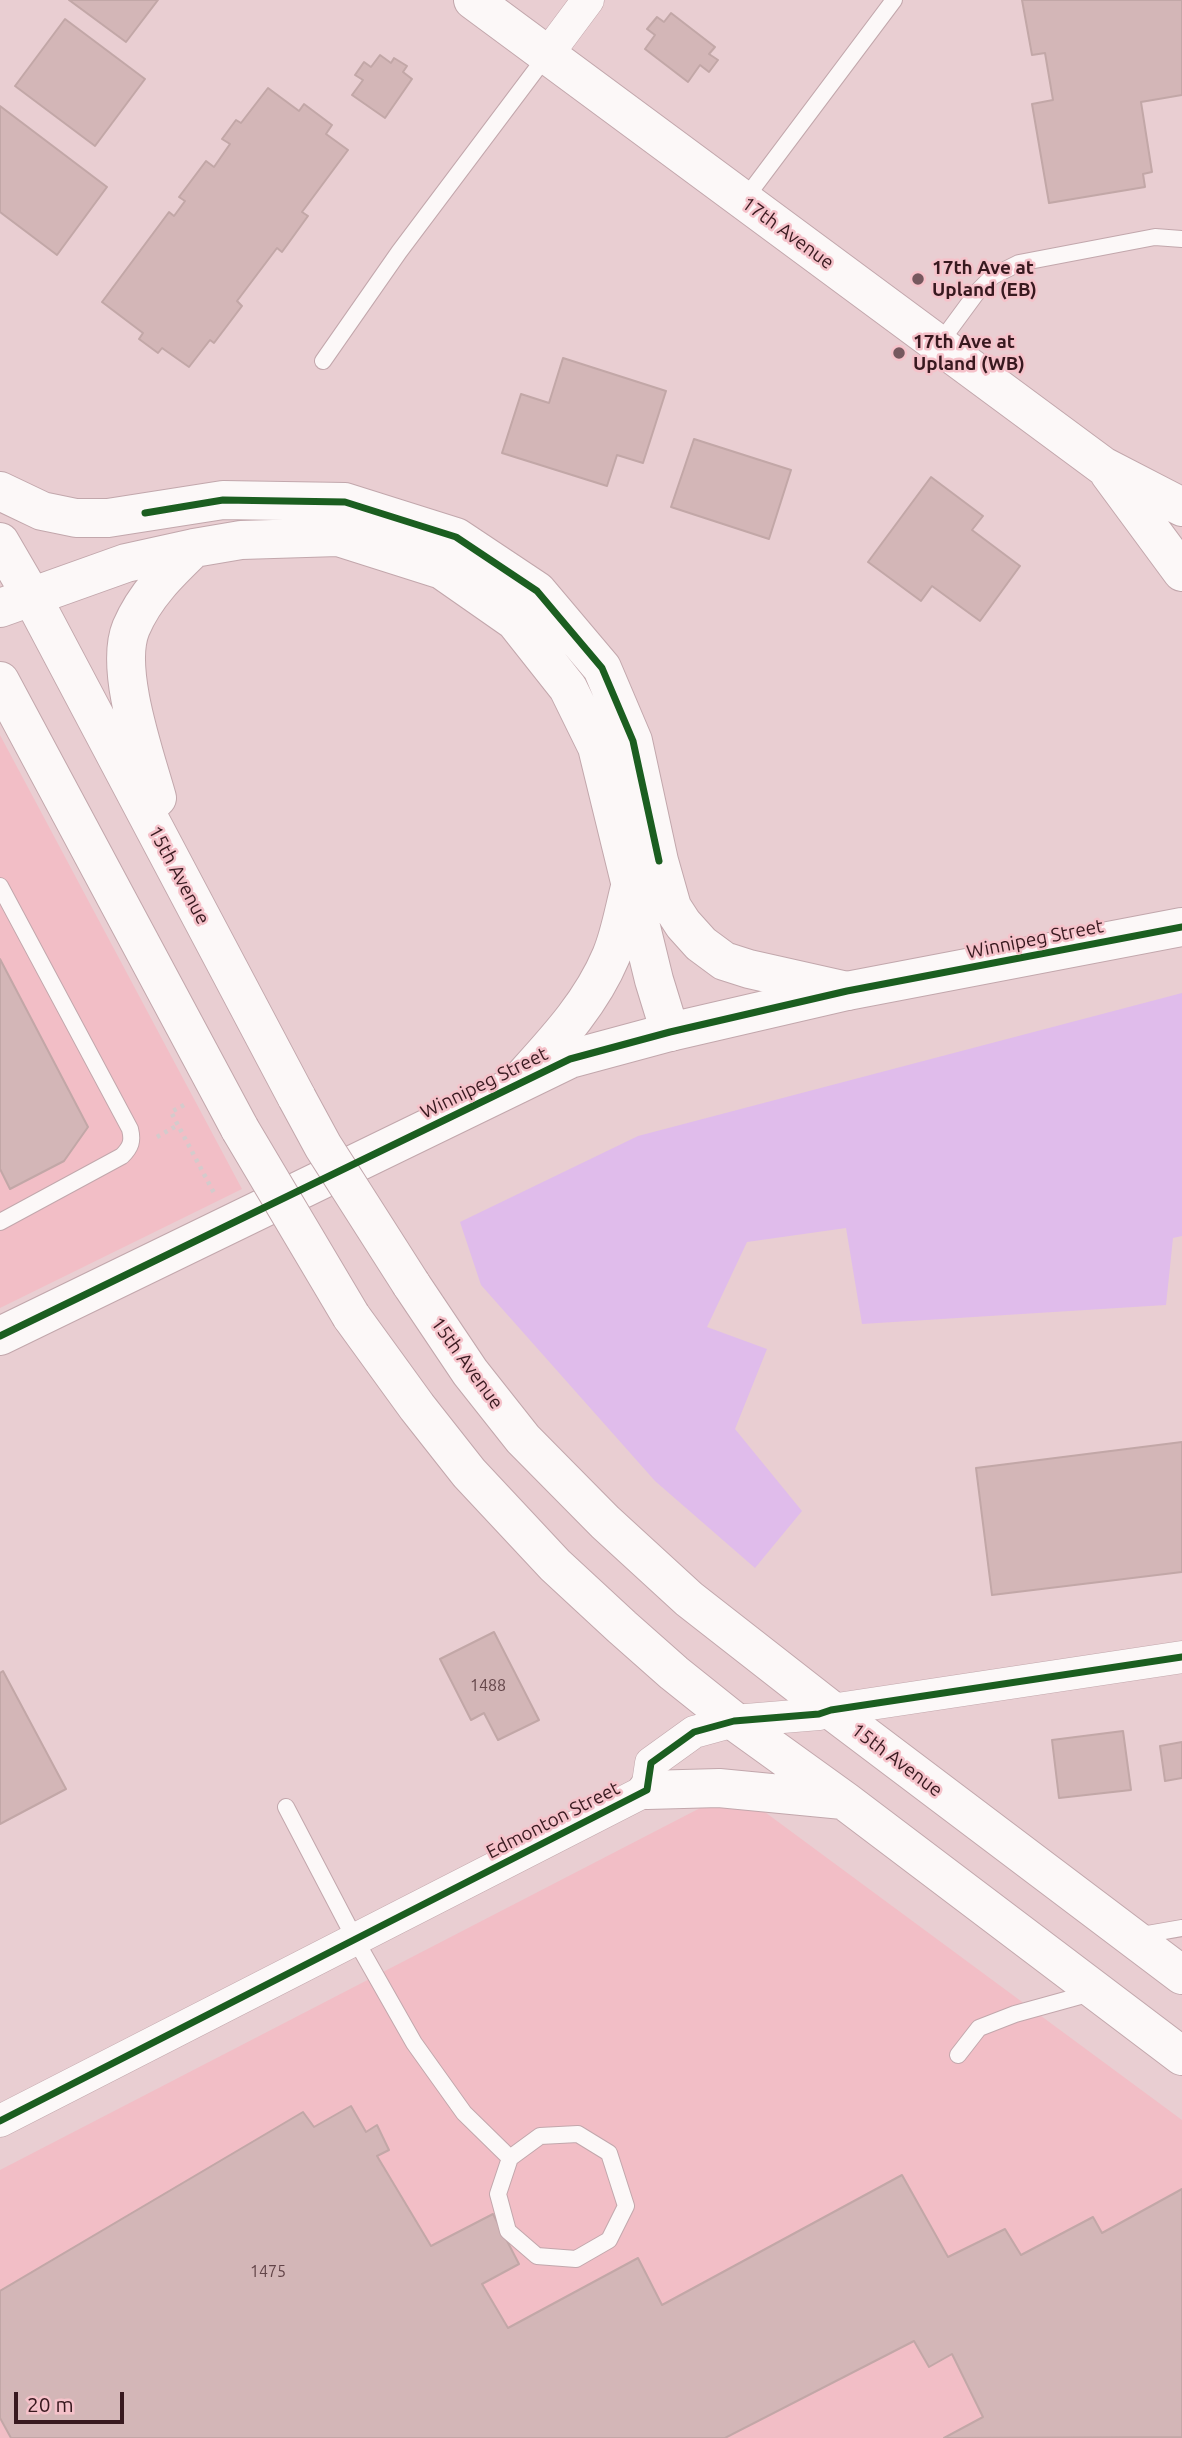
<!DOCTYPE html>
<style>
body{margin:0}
#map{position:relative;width:1182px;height:2438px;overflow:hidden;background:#e9ced2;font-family:Ubuntu,sans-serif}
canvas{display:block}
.scale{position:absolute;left:14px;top:2392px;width:110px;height:32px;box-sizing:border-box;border:4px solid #38191f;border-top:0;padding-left:9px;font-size:21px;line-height:24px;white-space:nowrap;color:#38191f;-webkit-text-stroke:5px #f5c2ca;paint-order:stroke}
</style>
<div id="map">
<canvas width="1182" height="2438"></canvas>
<div class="scale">20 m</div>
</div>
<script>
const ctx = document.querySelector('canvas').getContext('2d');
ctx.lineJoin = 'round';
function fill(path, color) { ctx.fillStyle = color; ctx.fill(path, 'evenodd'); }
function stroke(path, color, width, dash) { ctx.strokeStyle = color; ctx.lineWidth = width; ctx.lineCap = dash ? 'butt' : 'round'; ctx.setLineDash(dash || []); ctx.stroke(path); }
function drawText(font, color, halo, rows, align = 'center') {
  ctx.font = font + ' Ubuntu,sans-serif'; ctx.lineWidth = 5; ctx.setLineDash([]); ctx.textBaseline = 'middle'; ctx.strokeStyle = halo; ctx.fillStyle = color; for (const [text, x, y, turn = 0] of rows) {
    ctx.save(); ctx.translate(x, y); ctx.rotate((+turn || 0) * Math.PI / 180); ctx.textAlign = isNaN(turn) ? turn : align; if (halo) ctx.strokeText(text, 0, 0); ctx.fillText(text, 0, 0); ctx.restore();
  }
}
fill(new Path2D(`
 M0,735L242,1189L0,1308Z
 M735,1790L1182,2120V2438H0V2170Z`), '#f2bec6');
fill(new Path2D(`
 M1182,993V1236L1173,1238L1166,1305L862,1324L846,1228L747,1242L707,1327L767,1349L735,1429L802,1511L755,1568L655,1481L481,1285L460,1222L638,1136Z`), '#e0bceb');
const building = new Path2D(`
 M69,0H158L126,42Z
 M1022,0H1182V95L1141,102L1152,172L1143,174L1145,187L1049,203L1032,104L1053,100L1045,53L1032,55Z
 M671,13L715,47L709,54L718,60L709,72L700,65L688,82L645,49L655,35L647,29L657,17L664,22Z
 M65,19L145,79L95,146L15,86Z
 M380,55L391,63L394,58L407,66L403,72L412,79L385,118L352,95L363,80L355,75L364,62L371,67Z
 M268,88L299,111L304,104L332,125L326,134L348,150L302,212L308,216L282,252L277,248L237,301L242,306L214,343L210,340L189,367L162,348L158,353L139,339L143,333L102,302L169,212L174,216L185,201L179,197L206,161L214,167L230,144L222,139L236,120L241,123Z
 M0,106L107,187L57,255L0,212Z
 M563,358L666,391L643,463L617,455L607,486L502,453L521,394L549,403Z
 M694,439L791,470L769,539L671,507Z
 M931,477L983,516L972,530L1020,566L980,621L932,586L921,601L868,562Z
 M0,959L88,1127L64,1161L10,1189L0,1169Z
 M1182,1442V1572L992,1595L976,1468Z
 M494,1632L539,1720L498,1740L484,1713L471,1720L440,1659Z
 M3,1671L66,1789L0,1824V1673Z
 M1123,1731L1131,1790L1059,1798L1052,1740Z
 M1182,1742V1778L1165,1781L1160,1746Z
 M351,2106L366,2132L377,2125L389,2150L377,2156L431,2246L493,2214L519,2264L482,2284L508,2328L638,2258L662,2305L902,2175L948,2257L1005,2229L1021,2255L1093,2217L1102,2233L1182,2189V2437L944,2438L983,2417L952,2354L929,2367L914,2341L725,2438H11L0,2418V2291L303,2112L314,2127Z`);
fill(building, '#d3b6b7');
stroke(building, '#c2a7a7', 2);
const service = new Path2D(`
 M744,200L894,0
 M939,344L978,291L993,276L1019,263L1155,237L1182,239
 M323,361L399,252L547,55
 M0,886L130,1129C133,1141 131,1147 122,1156L0,1222
 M286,1807L355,1939L414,2043L464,2113L510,2158
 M1136,1936L1182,1928
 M958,2055L979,2028L1015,2014L1091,1993
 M578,2134L609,2153L626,2206L609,2240L576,2259L537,2256L508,2231L498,2194L510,2158L540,2136Z`);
const minor = new Path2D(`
 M547,55L588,0
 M0,2121L647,1790L651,1763L694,1732L734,1721L819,1714L831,1710L1182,1657`);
const tertiary = new Path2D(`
 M473,0L1103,466L1182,507
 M1109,473L1182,572
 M0,1336L570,1059L670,1032L847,991L1182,927`);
const secondary = new Path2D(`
 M0,491L42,511L76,518H108L223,500L345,502L456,537L537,591L602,668L633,741L659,861L672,907L683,924L701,944L724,961L749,969L847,991
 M0,542L32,597L297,1098
 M0,608L126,563L194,548L241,540L338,537L442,570L515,621L568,688L597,747L654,980L670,1032
 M0,681L240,1129
 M157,798C145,755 114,669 131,628C145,595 169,572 194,548
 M517,1084C553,1044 590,1006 611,956C620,935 624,910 630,887
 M411,1284L470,1372L523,1439L605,1522L689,1599L831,1710L1182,1975
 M351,1316L417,1407L469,1473L555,1565L622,1627L674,1673L734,1721L845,1801L1182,2056
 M647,1790L719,1788L843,1800`);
stroke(service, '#c2a7ac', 18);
stroke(minor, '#c2a7ac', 33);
stroke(tertiary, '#c2a7ac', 40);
stroke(secondary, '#c2a7ac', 40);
stroke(new Path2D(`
 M184,1105L171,1112L214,1193
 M157,1137L178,1125`), '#d4cbcc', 4.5, [3.5, 5]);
stroke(service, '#fcf8f8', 16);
stroke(minor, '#fcf8f8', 32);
stroke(tertiary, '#fcf8f8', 38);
stroke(secondary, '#fcf8f8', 38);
const secondaryBridge = new Path2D(`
 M297,1098L323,1146L411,1284
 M240,1129L351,1316`);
stroke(secondaryBridge, '#c2a7ac', 40, []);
stroke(secondaryBridge, '#fcf8f8', 38);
stroke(new Path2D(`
 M145,513L223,500L345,502L456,537L537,591L602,668L633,741L659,861
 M0,1336L570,1059L670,1032L847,991L1182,927
 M0,2121L647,1790L651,1763L694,1732L734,1721L819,1714L831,1710L1182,1657`), '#1b5e20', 7);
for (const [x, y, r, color] of [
 [918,279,7,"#76585e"],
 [899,353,7,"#76585e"]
]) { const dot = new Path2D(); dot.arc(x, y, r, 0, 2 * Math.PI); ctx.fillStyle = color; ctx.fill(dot); stroke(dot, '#f5c2ca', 2.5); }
drawText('16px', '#624448', null, [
 ["1488",488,1686],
 ["1475",268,2272]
]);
drawText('19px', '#38191f', '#f5c2ca', [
 ["17th Avenue",788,233,36],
 ["15th Avenue",179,875,62],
 ["Winnipeg Street",1035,939,-11],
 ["Winnipeg Street",484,1083,-26],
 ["15th Avenue",467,1363,54],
 ["15th Avenue",897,1760,37],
 ["Edmonton Street",553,1820,-27]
]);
drawText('bold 19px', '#38191f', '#f5c2ca', [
 ["17th Ave at",932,268],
 ["Upland (EB)",932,290],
 ["17th Ave at",913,342],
 ["Upland (WB)",913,364]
], 'left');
</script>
